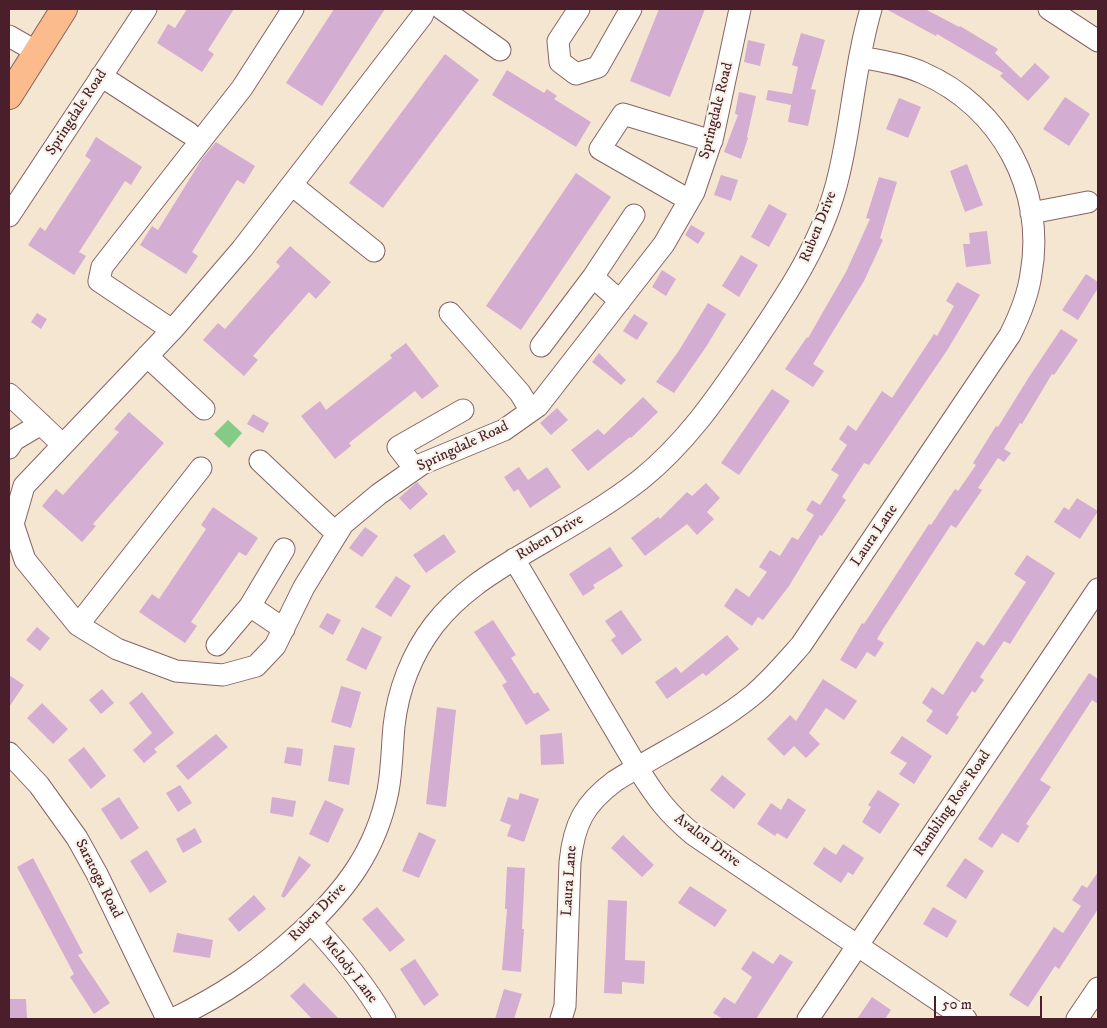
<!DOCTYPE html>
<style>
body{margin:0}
#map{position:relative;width:1107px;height:1028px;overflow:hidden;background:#f5e6d1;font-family:"IM FELL DW Pica",serif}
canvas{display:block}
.frame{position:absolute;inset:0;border:10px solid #4a1f2b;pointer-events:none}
.scale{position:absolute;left:934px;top:996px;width:108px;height:22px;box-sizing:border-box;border:2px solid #4a1f2b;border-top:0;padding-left:6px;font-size:15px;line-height:18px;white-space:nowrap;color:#4a1f2b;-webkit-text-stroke:4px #f7f3e8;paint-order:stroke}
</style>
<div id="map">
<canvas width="1107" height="1028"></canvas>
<div class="frame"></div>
<div class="scale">50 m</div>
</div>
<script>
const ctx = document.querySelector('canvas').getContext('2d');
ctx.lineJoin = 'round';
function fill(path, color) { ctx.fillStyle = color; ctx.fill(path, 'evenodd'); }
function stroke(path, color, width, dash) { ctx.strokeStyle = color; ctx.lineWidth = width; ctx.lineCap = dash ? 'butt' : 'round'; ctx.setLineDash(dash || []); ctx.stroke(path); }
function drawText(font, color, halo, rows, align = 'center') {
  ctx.font = font + ' "IM FELL DW Pica",serif'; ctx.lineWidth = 4.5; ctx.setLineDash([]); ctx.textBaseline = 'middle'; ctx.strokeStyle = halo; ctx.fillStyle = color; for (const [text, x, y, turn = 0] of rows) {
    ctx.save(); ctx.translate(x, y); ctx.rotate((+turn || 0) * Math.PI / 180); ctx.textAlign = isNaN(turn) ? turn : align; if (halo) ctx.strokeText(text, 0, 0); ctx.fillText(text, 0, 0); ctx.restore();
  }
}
fill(new Path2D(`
 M228,420L242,433L229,448L214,434Z`), '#84cb87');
fill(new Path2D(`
 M187,9H234L208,50L214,54L202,72L157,43L168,24L175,28Z
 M334,9H385L322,106L286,83Z
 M659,9H705L670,97L630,81Z
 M886,9H925L959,27L960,26L998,49L995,53L1021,78L1035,63L1050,77L1028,101L1000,76L1003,73L937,34L936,36Z
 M801,33L825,40L811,89L816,90L808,126L788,122L791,105L766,100L768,90L792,94L798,67L792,65Z
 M748,40L765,44L760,66L744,62Z
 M445,54L479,80L383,208L349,183Z
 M507,70L544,93L547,89L557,96L554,99L591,122L576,147L492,95Z
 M739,92L756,96L747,137L748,138L741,159L724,152L738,115L735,114Z
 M1065,97L1090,114L1069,146L1043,129Z
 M899,98L921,107L908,138L886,129Z
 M96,137L142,167L131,185L125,181L79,252L86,256L74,275L28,245L40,227L45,231L91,160L85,156Z
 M216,142L255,166L244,184L237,180L192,252L198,256L186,274L140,245L152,226L158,230L202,159Z
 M967,164L983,205L965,212L950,171Z
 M576,173L611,197L521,330L486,306Z
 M721,175L738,180L731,201L714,195Z
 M879,177L897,182L880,238L883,240L864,281L813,364L824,371L813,387L785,369L807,337L808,338L846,272L870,219L866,218Z
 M769,204L787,214L769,247L751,237Z
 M691,225L705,233L698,244L685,235Z
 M987,231L991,264L966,267L963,244H970L969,233Z
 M290,246L331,282L316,299L309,292L253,356L258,360L244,376L203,340L218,323L225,329L280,266L276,262Z
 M741,255L758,265L739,297L722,286Z
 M662,270L676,279L666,296L652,287Z
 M1086,274L1098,282V288L1078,320L1062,310Z
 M957,282L980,295L948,349L869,465L864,463L842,497L846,500L822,536L820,535L789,586L763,620L758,617L752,626L724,606L736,588L749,597L767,572L759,567L770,550L780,556L792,537L798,540L814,515L806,510L812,500L820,505L839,475L831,470L847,445L839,439L848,425L856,431L882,391L892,398L934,334L937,336L954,306L946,301Z
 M708,303L726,314L706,347L674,393L656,382L678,352Z
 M37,313L47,319L41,329L31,322Z
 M634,314L648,323L637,340L623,331Z
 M1061,329L1078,340L1054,375L1052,374L1022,424L1020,423L1004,449L1011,453L1004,462L998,458L978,488L982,490L956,528L951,525L883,629L877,639L884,643L875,657L867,652L856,669L840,660L862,623L864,624L929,524L931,525L955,489L958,491L976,465L973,463L996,426L998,427L1029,377Z
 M406,343L439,386L422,399L415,391L349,443L351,446L335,459L301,416L320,401L326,410L392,358L390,355Z
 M599,353L626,380L621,385L592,362Z
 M772,389L790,401L739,475L721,463Z
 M643,397L658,412L631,438L630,437L588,471L571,450L598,429L604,435Z
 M557,408L568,420L551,435L540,423Z
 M129,412L164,443L93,524L96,526L82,542L42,506L56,489L63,495L119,432L114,429Z
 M253,414L269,423L263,433L247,424Z
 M519,467L528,480L547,467L561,487L530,508L518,489L514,492L504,477Z
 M417,482L428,494L410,510L399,498Z
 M706,483L720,498L707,512L714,519L697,535L687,524L645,556L631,538L658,517L660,519L687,492L692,496Z
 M1077,498L1098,511L1080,539L1054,522L1064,507L1069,510Z
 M213,507L258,538L246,556L239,552L191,622L197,626L185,643L139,612L152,594L159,599L206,529L201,525Z
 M365,527L378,536L362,557L349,548Z
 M444,534L456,552L426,573L413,555Z
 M610,547L623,566L593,585L595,588L583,596L569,574Z
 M1027,555L1055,573L1010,644L1004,641L980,677L984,680L975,693L972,691L956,715L959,717L947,735L926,721L933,711L922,703L932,687L943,695L977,641L984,646L1026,582L1014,574Z
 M396,576L411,586L391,617L375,607Z
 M621,610L642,640L622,655L611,640L616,636L605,621Z
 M327,613L341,620L333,635L319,627Z
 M493,620L516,655L511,658L534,694L538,692L550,710L526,725L502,685L507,682L474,632Z
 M37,627L50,638L40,651L26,640Z
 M362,627L382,637L366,670L346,660Z
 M727,635L739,649L706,676L703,673L667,699L655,682L676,667L681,673Z
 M1089,673L1098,679V704L1092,700L1040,780L1051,787L1026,824L1029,826L1018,843L1002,833L992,848L978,839Z
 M9,675L24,685L9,707Z
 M823,679L857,701L844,720L826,708L809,733L820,744L806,758L794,746L784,756L767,739L790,715L796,721Z
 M341,686L361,692L351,728L331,722Z
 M102,689L114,703L101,714L89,700Z
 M142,692L174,733L154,749L157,752L144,763L133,750L152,733L129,703Z
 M42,703L68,729L53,744L27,718Z
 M437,707L456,710L446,807L426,804Z
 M562,733L564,764L541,765L540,735Z
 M216,734L228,747L188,780L176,766Z
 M902,736L932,756L914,784L899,774L907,763L890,753Z
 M334,745L355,748L349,785L328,781Z
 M84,747L106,776L91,789L68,760Z
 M287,747L303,749L301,766L284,763Z
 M722,775L746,794L734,809L710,790Z
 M180,785L192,803L178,812L166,793Z
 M878,790L900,804L880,834L862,822L871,807L868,805Z
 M520,793L539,799L524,842L507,836L511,825L500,821L508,797L518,800Z
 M119,797L139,828L121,840L101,809Z
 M272,797L296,801L293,817L270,813Z
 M788,798L806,810L787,839L777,833L775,836L757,824L771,803L781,810Z
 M325,800L344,809L328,843L309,834Z
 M195,828L202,842L183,853L176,839Z
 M419,832L436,840L419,878L402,871Z
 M623,835L654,865L642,877L611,848Z
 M843,844L864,858L853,875L848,872L841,883L813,864L824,847L836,855Z
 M147,850L167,882L150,893L130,861Z
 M299,856L311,865L284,898L281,896Z
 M33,858L83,953L78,955L110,1003L94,1014L70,977L74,974L17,867Z
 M965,858L984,871L966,899L946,886Z
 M507,867L525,868L522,929H524L521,972L502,970L507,909H505Z
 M1098,872V909L1059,969L1055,966L1028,1007L1009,995L1054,927L1063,933L1081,906L1072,900L1082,885L1087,888Z
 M690,886L727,910L715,927L678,903Z
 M254,895L266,909L239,932L228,919Z
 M608,900L627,901L625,960L645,961L644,984L622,982V994L604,993Z
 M377,907L405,940L390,952L362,919Z
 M933,907L957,921L947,938L923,924Z
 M177,933L213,940L210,958L173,952Z
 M753,951L773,964L780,954L793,962L756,1019H723L713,1013L724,997L735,1004L752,977L741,969Z
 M415,959L439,995L424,1006L400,969Z
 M304,983L339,1019H312L290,996Z
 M504,989L522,994L514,1019H495Z
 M872,997L891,1010L885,1019H857Z
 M9,999H26L27,1018H9Z`), '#d4add2');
const minor = new Path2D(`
 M425,9L422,16L242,249L175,327L24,486L13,524L25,560L78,625L117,649L176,671L223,675L256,666L275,646L304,587L343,524L379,494L422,464L504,430L538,406L664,244L694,192L713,136L740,9
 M442,9L500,50
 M579,9L558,41L560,62L576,74L598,67L631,9
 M1049,9L1098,41
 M9,36L37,52
 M101,76L189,133
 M292,185L374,251
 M689,200L600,149L623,114L712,141
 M1031,213L1088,202
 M9,216L146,9
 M620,301L593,277L634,215
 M450,313L520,393L531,411
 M172,330L99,281L102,267L242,88L293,9
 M541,346L593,277
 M147,356L204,409
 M9,394L63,445
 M9,448L14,440L41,424
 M260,461L337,534
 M415,469L398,447L463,410
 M514,559L637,767C655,796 667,813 694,835L966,1019
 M250,606L284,549
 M78,625L201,468
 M217,645L250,606L284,629
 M9,753L39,785L77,838L97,874L167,1019
 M311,923C339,953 364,983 385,1019
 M173,1019C223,995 261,969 301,932C345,891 376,851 388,791C392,770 392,748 394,726C398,690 412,654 434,625C459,593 491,573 525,553C564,530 604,508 640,480C685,444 716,399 748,352C786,296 824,241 839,174C852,120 855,63 871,9
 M561,1019L565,1006L570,862C574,824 584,804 615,781C659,753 713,728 753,695C771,680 786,662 801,645L1010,335C1020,315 1028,296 1031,274C1046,190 1001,107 923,73C903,64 881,61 860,57
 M808,1019L1098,589
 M1077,1019L1098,988`);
const major = new Path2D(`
 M9,96L64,9`);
stroke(minor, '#866565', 23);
stroke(major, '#866565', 28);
stroke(minor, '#fff', 21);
stroke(major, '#fbbb8c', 26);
drawText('15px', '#4a1f2b', '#f7f3e8', [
 ["Springdale Road",717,111,-76],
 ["Springdale Road",77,113,-57],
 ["Ruben Drive",819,227,-68],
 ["Springdale Road",463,447,-25],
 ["Laura Lane",875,536,-56],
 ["Ruben Drive",550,538,-31],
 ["Rambling Rose Road",953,804,-56],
 ["Avalon Drive",707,841,37],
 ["Saratoga Road",98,879,63],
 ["Laura Lane",570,881,-86],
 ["Ruben Drive",318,913,-46],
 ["Melody Lane",349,970,52]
]);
</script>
